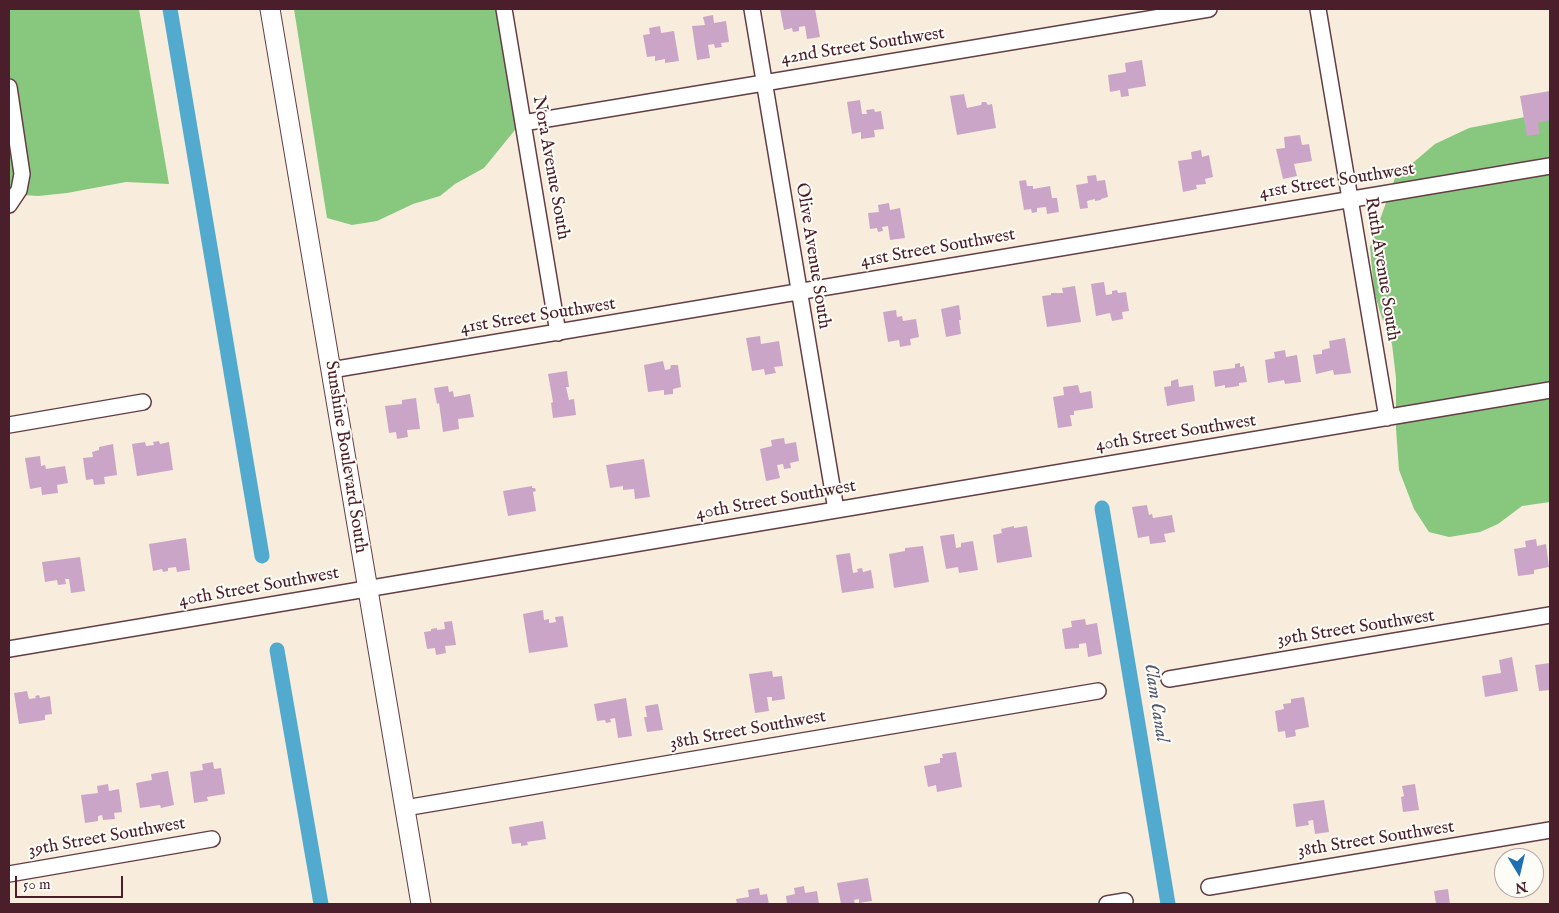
<!DOCTYPE html>
<style>
body{margin:0}
#map{position:relative;width:1559px;height:913px;overflow:hidden;background:#f8eddc;font-family:"IM FELL English",serif}
canvas{display:block}
.frame{position:absolute;inset:0;border:10px solid #4a1f2b;pointer-events:none}
.north{position:absolute;left:1494px;top:848px;width:50px;height:50px;box-sizing:border-box;background:#fdfcf7;border:1px solid #b5a4a5;border-radius:50%;rotate:171deg;font-size:14px;font-weight:700;line-height:20px;text-align:center;color:#4a1f2b}
.north::after{content:'';display:block;margin:auto;width:18px;height:22px;background:#1f6fb2;clip-path:polygon(50% 0,100% 100%,50% 72%,0 100%)}
.scale{position:absolute;left:15px;top:876px;width:108px;height:22px;box-sizing:border-box;border:2px solid #4a1f2b;border-top:0;padding-left:6px;font-size:15px;line-height:18px;white-space:nowrap;color:#4a1f2b;-webkit-text-stroke:4px #fdfcf7;paint-order:stroke}
</style>
<div id="map">
<canvas width="1559" height="913"></canvas>
<div class="frame"></div>
<div class="north">N</div>
<div class="scale">50 m</div>
</div>
<script>
const ctx = document.querySelector('canvas').getContext('2d');
ctx.lineJoin = 'round';
function fill(path, color) { ctx.fillStyle = color; ctx.fill(path, 'evenodd'); }
function stroke(path, color, width, dash) { ctx.strokeStyle = color; ctx.lineWidth = width; ctx.lineCap = dash ? 'butt' : 'round'; ctx.setLineDash(dash || []); ctx.stroke(path); }
function drawText(font, color, halo, rows, align = 'center') {
  ctx.font = font + ' "IM FELL English",serif'; ctx.lineWidth = 4; ctx.setLineDash([]); ctx.textBaseline = 'middle'; ctx.strokeStyle = halo; ctx.fillStyle = color; for (const [text, x, y, turn = 0] of rows) {
    ctx.save(); ctx.translate(x, y); ctx.rotate((+turn || 0) * Math.PI / 180); ctx.textAlign = isNaN(turn) ? turn : align; if (halo) ctx.strokeText(text, 0, 0); ctx.fillText(text, 0, 0); ctx.restore();
  }
}
fill(new Path2D(`
 M9,9H139L169,184L126,182L67,193L38,196L23,195L9,191Z
 M294,9H498L519,125L484,168L455,184L440,196L413,204L377,221L352,225L327,218Z
 M1550,113V502L1522,506L1498,524L1480,532L1449,537L1429,532L1414,509L1399,470L1396,429V378L1392,344L1381,315L1374,291L1370,247L1395,178L1435,144L1469,128L1525,117Z`), '#87c77e');
stroke(new Path2D(`
 M170,9L262,556
 M1102,508L1168,904
 M277,650L321,904`), '#52aacf', 15);
fill(new Path2D(`
 M780,9H815L820,37L807,39L805,26L799,27V31L793,32L792,28L784,30Z
 M713,15L714,23L726,21L729,42L721,43L722,47L715,48L714,44L708,45L710,58L697,60L692,26L705,25L703,17Z
 M660,26L661,33L674,31L679,61L665,63V59L655,61V56L647,57L643,35L650,34L649,28Z
 M1142,60L1146,86L1128,89L1129,96L1121,97L1120,90L1110,92L1108,75L1126,72L1125,63Z
 M1550,91V120L1538,123L1540,134L1527,136L1520,96Z
 M964,94L967,108L981,105L982,102H986L988,105L992,104L996,128L957,135L950,96Z
 M860,100L862,114H867L866,110L874,109L875,112L881,111L884,129L874,130L875,137L861,139V132L852,134L847,102Z
 M1300,135L1302,145L1309,144L1312,161L1294,164L1297,176L1283,179L1276,149L1285,148L1284,137Z
 M1201,150L1202,157L1209,155L1213,177L1205,179L1206,184L1196,185L1197,189L1183,192L1178,161L1192,159L1191,152Z
 M1096,175L1097,181L1105,180L1108,197L1101,199V200L1095,201V199L1087,201L1088,208L1080,209L1076,185L1088,183L1087,176Z
 M1026,180L1027,186H1033V189L1050,186L1052,198H1057L1059,212L1047,214L1046,207L1037,208V212L1032,213L1031,209L1024,210L1019,181Z
 M889,203L890,210L900,208L905,238L890,240L888,226L882,227L883,231L878,232L877,228L870,229L868,213L879,212L878,205Z
 M1104,282L1106,295L1112,294V291L1117,290L1118,293L1126,292L1129,311L1122,312L1123,319L1112,321L1110,313L1096,316L1091,284Z
 M1075,286L1081,322L1047,327L1042,296L1051,295V293H1063L1062,288Z
 M959,305L961,320H959L961,334L946,337L941,309Z
 M896,310L897,317L902,316L903,321L916,319L919,337L910,339L911,345L900,347L899,340L888,342L883,312Z
 M760,336L761,344L779,341L783,366L774,367L776,373L765,375L764,369L752,371L746,338Z
 M1345,338L1351,373L1334,375L1333,370L1316,374L1313,355L1322,354V350L1330,348L1329,341Z
 M1285,350L1286,357L1297,355L1301,382L1285,384L1284,380L1268,383L1265,360L1275,358L1274,352Z
 M663,361L665,370L670,369L671,365H678L681,387L673,389V394L664,395V390L648,392L644,365Z
 M1240,363V367L1244,366L1247,382L1239,383V386L1225,388V385L1215,387L1213,371L1235,368V364Z
 M567,371L569,387H566L569,400L574,399L576,415L553,418L551,403L553,402L548,374Z
 M1178,379L1179,387L1193,385L1195,401L1167,406L1164,387L1171,386V381Z
 M1078,385L1080,393L1091,391L1093,408L1074,411V415H1070L1072,426L1058,428L1053,397L1064,395L1063,387Z
 M448,386L449,392L453,391L454,397L470,394L474,417L458,419L459,429L443,432L439,403L437,404L434,388Z
 M416,398L420,429L407,430L408,437L397,439L396,432L389,433L385,406L402,404V400Z
 M784,438L785,444L796,442L799,461L790,463L791,468L784,469L783,464L777,465L780,478L766,481L760,449L772,446L771,440Z
 M159,441L160,444L169,442L173,470L137,476L132,444L145,442L146,446L154,445L153,442Z
 M113,444L117,475L104,477L105,484L94,485L93,479L86,480L83,458L93,457L92,452L99,450V447Z
 M40,456L41,466L45,465L46,469L65,466L68,483L57,485L58,493L42,495L41,487L30,489L25,458Z
 M644,459L650,497L635,499L634,489L623,490V486L610,488L606,465Z
 M532,486V488H535L536,491L533,492L536,511L508,516L503,491Z
 M1147,505L1149,515L1152,514L1153,518L1172,515L1175,532L1164,534L1166,542L1150,544L1149,536L1138,538L1132,507Z
 M1014,526V528L1027,526L1032,557L997,563L993,535L1002,533L1001,529Z
 M954,534L956,548L961,547V543L973,541L978,570L959,573L958,567L946,569L940,536Z
 M186,538L190,570L177,572L176,567L168,568V571L163,572L162,569L153,571L149,544Z
 M1536,539L1537,546L1546,544L1549,567L1534,570V574L1518,576L1514,549L1526,547L1525,541Z
 M923,546L929,582L894,588L889,554L905,551V548Z
 M850,553L853,573L858,572L857,569L862,568L863,572L871,570L874,588L842,593L836,555Z
 M80,557L85,591L71,593L69,579H65L66,584L58,585L57,580L45,582L42,562Z
 M543,610L544,620L549,619V623L556,622L555,617L563,616L568,647L529,653L523,614Z
 M1085,619L1086,625L1097,623L1102,654L1088,657L1086,643L1079,644V648L1065,649L1062,629L1072,627L1071,621Z
 M452,621L456,645L445,646L446,653L436,655L435,648L427,649L424,632L431,631V629L437,628V630L445,629L444,622Z
 M1512,657L1518,691L1485,697L1482,676L1501,673L1499,660Z
 M1550,663V690L1539,691L1535,665Z
 M772,671L773,677L782,676L785,699L772,701V697H767L769,711L755,713L749,674Z
 M27,691L29,699L36,698L35,696L39,695L40,698L50,696L52,714L45,715V720L19,724L14,693Z
 M1304,697L1309,727L1295,730L1296,736L1286,738L1285,731L1278,732L1275,711L1284,709L1283,704L1291,703V699Z
 M626,698L632,736L618,738L615,718L610,719L611,722L606,723L605,720L597,721L594,704Z
 M658,704L663,730L647,732L644,717H647L645,706Z
 M956,752L962,787L937,792L936,785L928,787L924,766L940,763V758H943L942,754Z
 M213,762L214,769L221,768L225,794L207,797L208,801L194,803L190,772L203,770L202,764Z
 M168,771L174,805L161,808L160,805L140,808L136,783L152,780L151,774Z
 M108,784L109,791L119,789L122,812L114,813L115,819L103,820L102,815L98,816V821L85,823L81,795L98,793L97,786Z
 M1415,784L1419,810L1403,812L1401,797L1404,796L1402,786Z
 M1324,800L1329,832L1315,834L1313,820L1308,821L1309,825L1296,827L1293,804Z
 M543,821L546,839L527,842L528,845L521,846V843L512,844L509,827Z
 M868,878L872,901L859,903V899L854,900L855,904H841L837,883Z
 M804,886L805,893L817,891L819,904H787L786,896L795,894L794,888Z
 M759,888L760,895L767,894L769,904H737L736,899L749,897L748,890Z
 M1448,889L1450,904H1436L1434,891Z`), '#cba5c7');
const minor = new Path2D(`
 M504,9L558,333
 M752,9L836,510
 M1318,9L1387,418
 M9,87L22,174L19,190L9,205
 M523,123L1209,9
 M331,370L1550,166
 M9,425L143,402
 M9,649L1550,390
 M1169,679L1550,615
 M405,808L1098,691
 M9,874L212,839
 M1209,887L1550,830
 M1107,904L1125,901`);
const tertiary = new Path2D(`
 M270,9L421,904`);
stroke(minor, '#643e46', 18);
stroke(tertiary, '#643e46', 21);
stroke(minor, '#fff', 15);
stroke(tertiary, '#fff', 19);
drawText('18px', '#4a1f2b', '#fdfcf7', [
 ["42nd Street Southwest",863,47,-9],
 ["Nora Avenue South",550,168,80],
 ["41st Street Southwest",1337,182,-9],
 ["41st Street Southwest",938,249,-10],
 ["Olive Avenue South",812,256,81],
 ["Ruth Avenue South",1381,269,81],
 ["41st Street Southwest",538,317,-9],
 ["40th Street Southwest",1176,434,-9],
 ["Sunshine Boulevard South",345,457,81],
 ["40th Street Southwest",776,501,-10],
 ["40th Street Southwest",259,588,-10],
 ["39th Street Southwest",1356,629,-9],
 ["38th Street Southwest",748,731,-10],
 ["39th Street Southwest",107,838,-10],
 ["38th Street Southwest",1376,840,-9]
]);
drawText('italic 19px', '#4d576d', '#fdfcf7', [
 ["Clam Canal",1155,703,81]
]);
</script>
